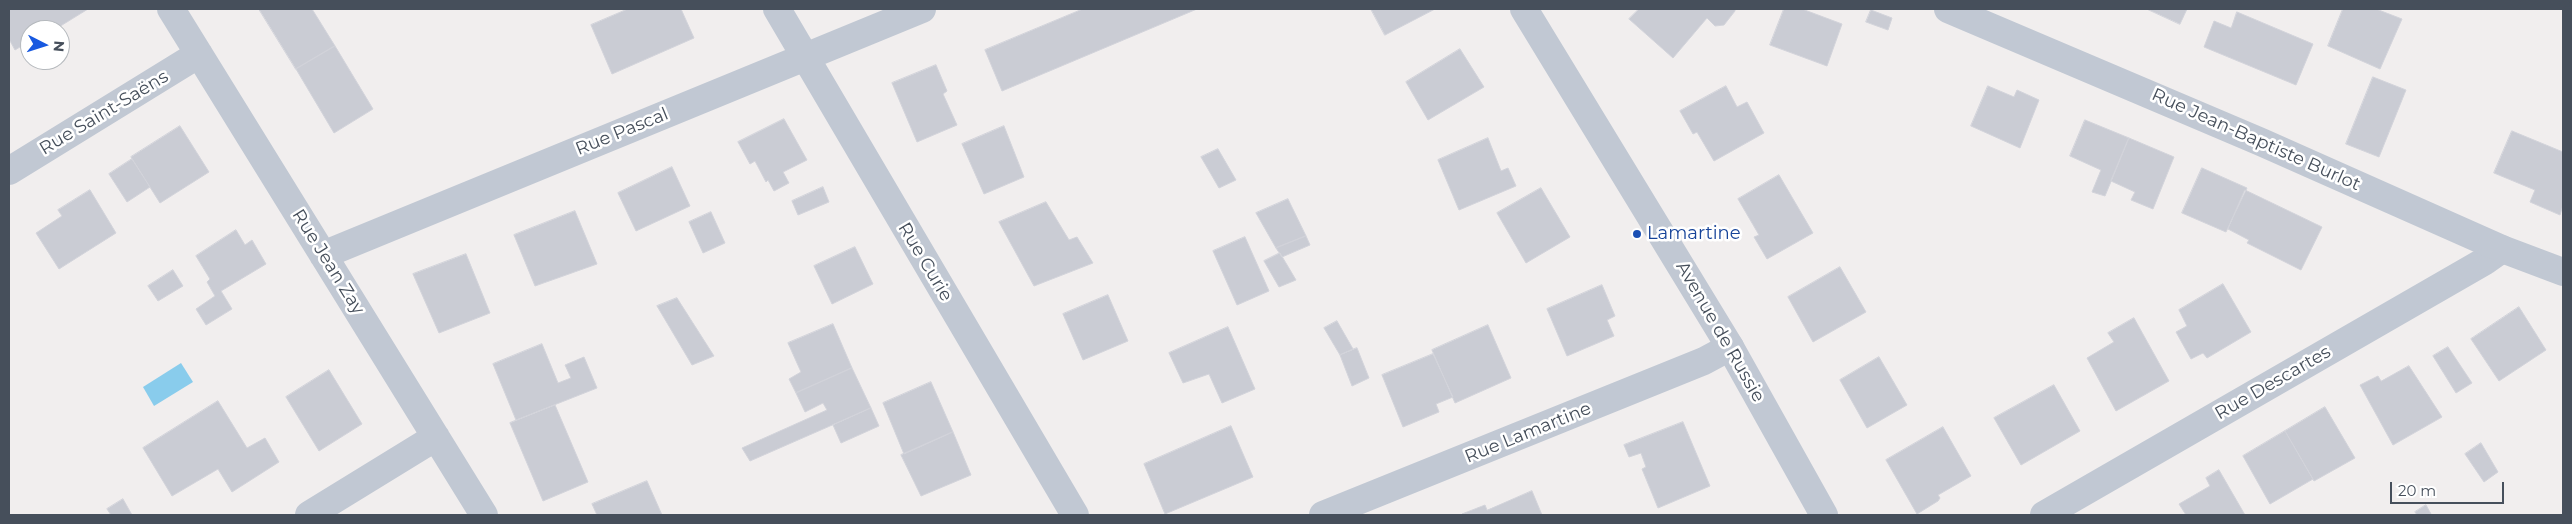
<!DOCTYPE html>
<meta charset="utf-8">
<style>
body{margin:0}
#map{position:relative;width:2572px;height:524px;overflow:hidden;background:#f1eeee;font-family:Montserrat,sans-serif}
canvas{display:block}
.frame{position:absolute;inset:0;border:10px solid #464f5b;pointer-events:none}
.north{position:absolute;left:20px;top:20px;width:50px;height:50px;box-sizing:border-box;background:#fff;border:1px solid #b5b9bd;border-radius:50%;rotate:95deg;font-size:14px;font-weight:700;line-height:20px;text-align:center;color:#464f5b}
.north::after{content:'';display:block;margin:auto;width:18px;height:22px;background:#1859e0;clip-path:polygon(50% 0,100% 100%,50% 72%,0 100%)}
.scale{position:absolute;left:2390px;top:482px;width:114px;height:22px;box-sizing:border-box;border:2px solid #464f5b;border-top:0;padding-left:6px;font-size:15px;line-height:18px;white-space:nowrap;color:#464f5b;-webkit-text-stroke:4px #fff;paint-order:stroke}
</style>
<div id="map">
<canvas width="2572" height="524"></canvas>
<div class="frame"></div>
<div class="north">N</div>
<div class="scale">20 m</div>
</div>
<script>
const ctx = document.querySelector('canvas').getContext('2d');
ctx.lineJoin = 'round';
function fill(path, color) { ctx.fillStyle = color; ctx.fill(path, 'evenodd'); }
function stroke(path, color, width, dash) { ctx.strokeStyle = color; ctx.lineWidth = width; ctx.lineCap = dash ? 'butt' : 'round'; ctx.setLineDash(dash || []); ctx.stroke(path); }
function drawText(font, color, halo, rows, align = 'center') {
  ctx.font = font + ' Montserrat,sans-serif'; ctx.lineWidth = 5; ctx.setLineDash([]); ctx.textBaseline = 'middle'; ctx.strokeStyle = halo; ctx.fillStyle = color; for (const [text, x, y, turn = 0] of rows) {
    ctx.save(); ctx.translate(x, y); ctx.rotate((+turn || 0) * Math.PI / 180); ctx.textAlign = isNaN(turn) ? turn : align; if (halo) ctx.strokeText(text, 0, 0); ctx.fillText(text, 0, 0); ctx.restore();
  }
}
fill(new Path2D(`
 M181,363L193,382L154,406L143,387Z`), '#89ccec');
const building = new Path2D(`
 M9,9H88L54,30H30V41L15,50L9,39Z
 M259,9H312L335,46L296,69Z
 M628,9H681L694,38L612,74L591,25Z
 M1083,9H1197L1002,91L985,50Z
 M1371,9H1435L1385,35Z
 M1639,9H1735V11L1724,25L1715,26L1707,18L1673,58L1629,19Z
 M1784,9H1802L1842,24L1827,66L1770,45Z
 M2147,9H2187L2180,24Z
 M2343,9H2376L2402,19L2380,69L2328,46Z
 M1871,10L1892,18L1888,30L1866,22Z
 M2237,12L2313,44L2296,85L2204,47L2214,21L2231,28Z
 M335,46L373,109L334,133L296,69Z
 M1460,49L1484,87L1428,120L1406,82Z
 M936,65L947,91L943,94L957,125L917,142L892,83Z
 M2373,77L2406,90L2379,157L2346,144Z
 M1726,86L1737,107L1747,102L1764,133L1714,161L1697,132L1693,134L1680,111Z
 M1988,86L2014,97L2017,90L2039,100L2020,148L1971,126Z
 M784,119L807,160L783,172L789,183L774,191L768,180L766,182L755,161L750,164L738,142Z
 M2085,120L2129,138L2105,196L2092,192L2101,170L2070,156Z
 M180,126L209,172L160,203L131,157Z
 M1004,126L1024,177L984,194L962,144Z
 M2512,131L2563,152V205L2560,215L2530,202L2535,190L2494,173Z
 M1488,138L1501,171L1508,168L1516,186L1459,210L1438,160Z
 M2129,138L2174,157L2153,209L2131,200L2135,192L2111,181Z
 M1218,149L1236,180L1219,188L1201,157Z
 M132,159L150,187L127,202L109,174Z
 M672,167L690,206L636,231L618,193Z
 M2202,168L2247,188L2226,232L2182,213Z
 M1779,175L1813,233L1767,259L1754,237L1759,235L1738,199Z
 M823,187L829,202L798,215L792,201Z
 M1541,188L1570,237L1526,263L1497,213Z
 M90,190L116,233L59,269L36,233L62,216L58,210Z
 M2245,190L2322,227L2301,270L2247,243L2249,240L2228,229Z
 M1288,199L1306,236L1276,248L1256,213Z
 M1046,202L1069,240L1077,237L1093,263L1034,286L999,222Z
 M575,211L597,264L535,286L514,235Z
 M711,212L725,243L703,253L689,222Z
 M236,230L245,245L252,240L266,264L221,291L232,309L206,325L196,309L215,296L207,282L210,279L196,256Z
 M1306,236L1310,245L1282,257L1276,248Z
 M1245,237L1269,291L1237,305L1213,251Z
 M855,247L873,284L832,304L814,266Z
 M1280,253L1296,280L1279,287L1264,261Z
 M466,254L490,313L439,333L413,274Z
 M1840,267L1866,312L1813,342L1788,297Z
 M173,270L183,286L158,301L148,286Z
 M2223,284L2251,332L2207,358L2203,353L2191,359L2176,332L2187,326L2179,310Z
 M1602,285L1615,316L1607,320L1614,336L1567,356L1547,309Z
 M1108,295L1128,341L1083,360L1063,314Z
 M677,298L714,356L692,365L657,306Z
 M2519,307L2546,350L2499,381L2471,339Z
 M2134,318L2169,381L2116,411L2087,358L2114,342L2108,333Z
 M1337,321L1353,349L1340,355L1324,328Z
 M833,324L852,368L796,393L789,379L801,372L788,343Z
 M1488,325L1511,378L1455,403L1432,350Z
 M1228,327L1255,389L1222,403L1209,374L1183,383L1169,353Z
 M542,344L558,383L571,378L565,365L584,357L597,388L516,420L493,364Z
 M2448,347L2472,383L2456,393L2433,356Z
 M1357,348L1369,378L1352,386L1340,355Z
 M1433,354L1453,397L1436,404L1439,412L1403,427L1382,375Z
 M1879,357L1907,405L1867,428L1840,380Z
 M2409,366L2442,417L2393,445L2360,385L2378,376L2381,381Z
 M852,368L871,408L750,461L742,448L827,410L823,403L805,412L796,393Z
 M329,370L362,424L319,451L286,397Z
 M931,382L953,432L904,454L883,403Z
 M2054,385L2080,431L2021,465L1994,418Z
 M218,401L247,448L265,438L279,462L232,492L218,469L172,496L143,448Z
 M555,405L588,482L543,501L510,423Z
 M2325,407L2355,458L2314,481L2285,431Z
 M871,408L879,426L841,443L833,425Z
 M1683,422L1710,486L1658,508L1642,469L1646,467L1641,453L1629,457L1624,445Z
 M1231,426L1253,477L1165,514L1144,464Z
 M1943,427L1971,476L1938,495L1940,498L1938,501L1917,514L1886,460Z
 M2285,431L2313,479L2270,504L2243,456Z
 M953,432L971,475L921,496L901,455Z
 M2481,443L2498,472L2484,482L2465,454Z
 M2219,470L2245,515H2186L2179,504L2210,486L2206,478Z
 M647,481L662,515H597L592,504Z
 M1532,491L1542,515L1462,514L1485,505L1487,510Z
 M123,499L132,515H111L107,509Z
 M2426,505L2431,514L2417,515L2415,512Z`);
fill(building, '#caccd4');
stroke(building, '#d2d3da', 1);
stroke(new Path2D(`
 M171,9L484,515
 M777,9L1075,515
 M9,171L199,54
 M323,255L922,9
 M309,515L436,437
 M1323,515L1704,361L1730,347
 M2044,515L2485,261L2502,249`), '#c1c8d3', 28);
stroke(new Path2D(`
 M1524,9L1730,347L1824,515
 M1948,9L2261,142L2502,249L2563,272`), '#c1c8d3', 28);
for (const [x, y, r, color] of [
 [1637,234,5,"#1a4fb4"]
]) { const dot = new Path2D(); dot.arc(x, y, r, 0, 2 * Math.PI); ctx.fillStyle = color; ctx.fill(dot); stroke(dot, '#fff', 2); }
drawText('18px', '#464f5b', '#fff', [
 ["Rue Saint-Saëns",104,113,-31],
 ["Rue Pascal",622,132,-22],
 ["Rue Jean-Baptiste Burlot",2256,140,24],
 ["Rue Jean Zay",328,262,58],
 ["Rue Curie",925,262,59],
 ["Avenue de Russie",1720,332,60],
 ["Rue Descartes",2273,383,-30],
 ["Rue Lamartine",1528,433,-22]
]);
drawText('18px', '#164399', '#fff', [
 ["Lamartine",1647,234]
], 'left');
</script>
